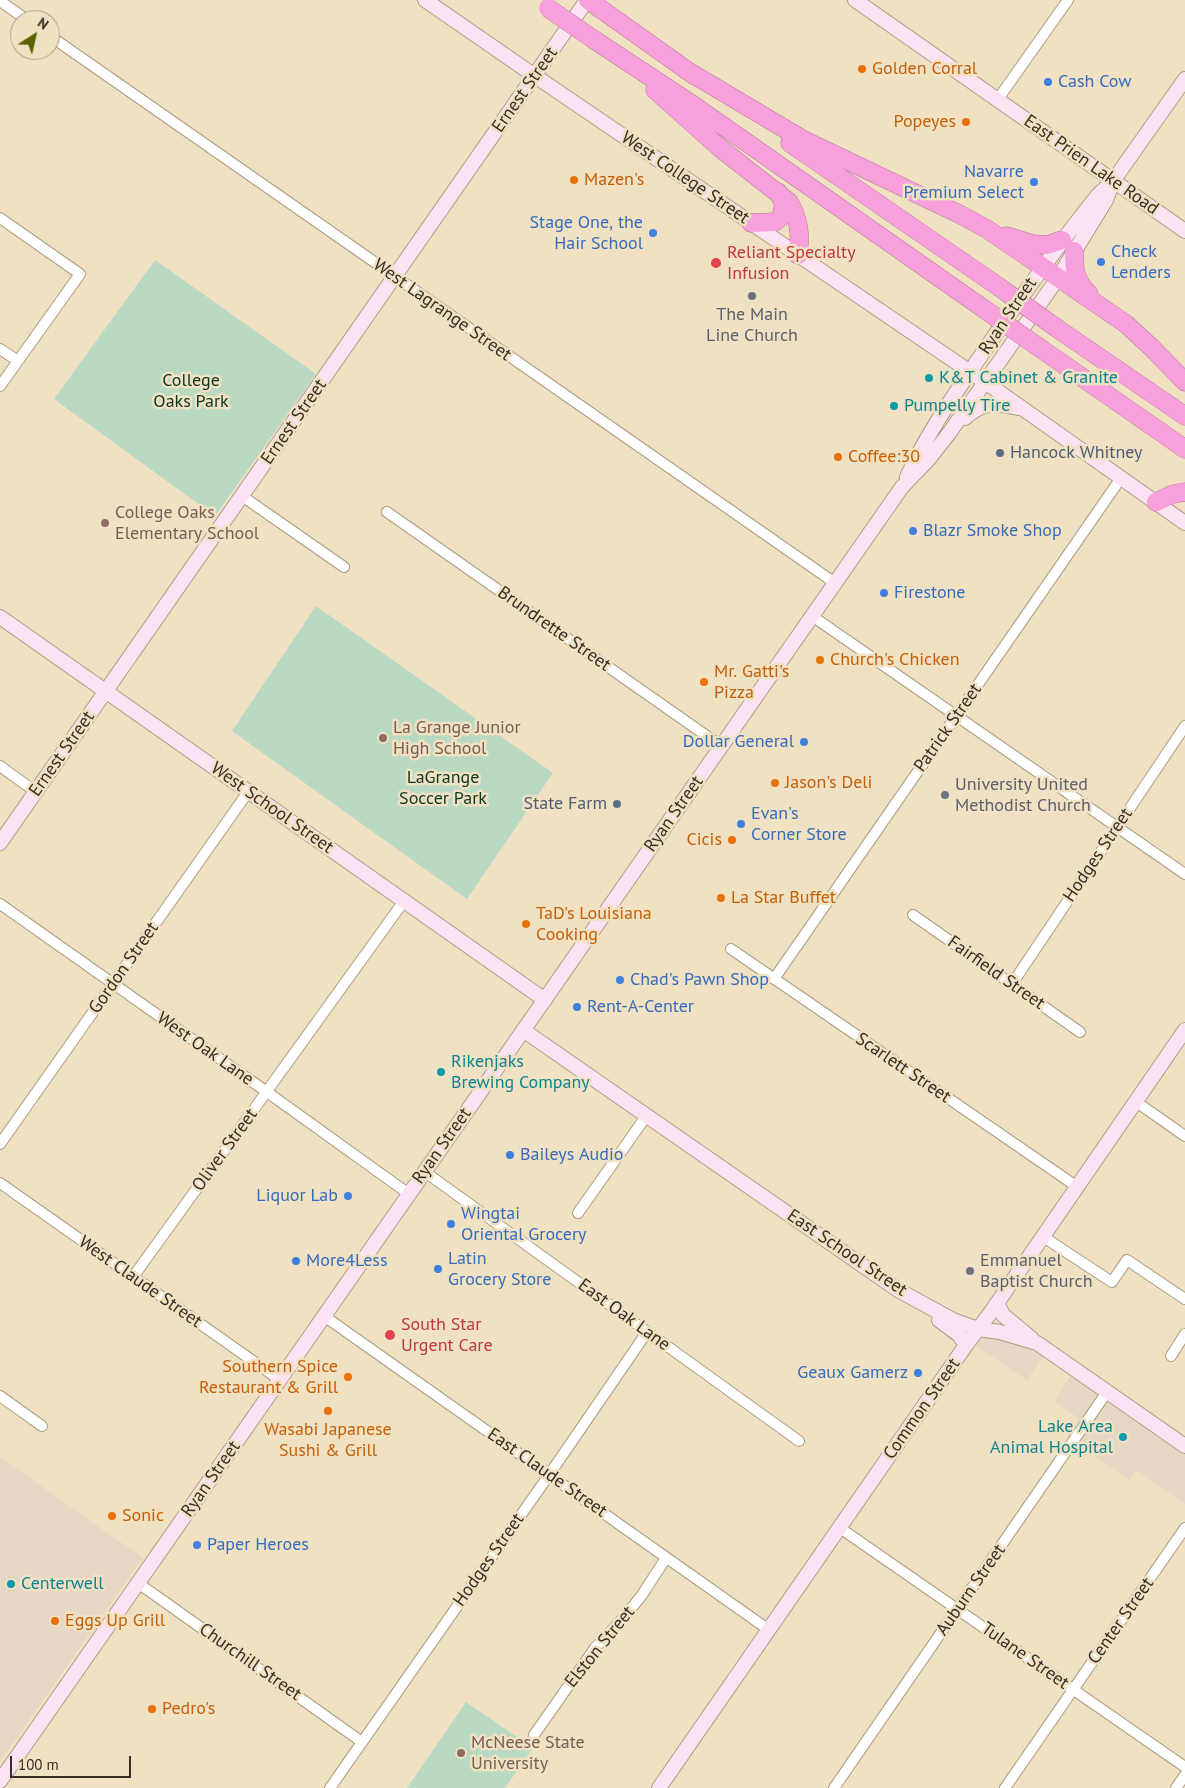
<!DOCTYPE html>
<style>
body{margin:0}
#map{position:relative;width:1185px;height:1788px;overflow:hidden;background:#f0e1c3;font-family:"PT Sans",sans-serif}
canvas{display:block}
.north{position:absolute;left:10px;top:10px;width:50px;height:50px;box-sizing:border-box;background:#f0e1c3;border:1px solid #a59a83;border-radius:50%;rotate:35deg;font-size:14px;font-weight:700;line-height:20px;text-align:center;color:#352f24}
.north::after{content:'';display:block;margin:auto;width:18px;height:22px;background:#596302;clip-path:polygon(50% 0,100% 100%,50% 72%,0 100%)}
.scale{position:absolute;left:10px;top:1756px;width:121px;height:22px;box-sizing:border-box;border:2px solid #352f24;border-top:0;padding-left:6px;font-size:15px;line-height:18px;white-space:nowrap;color:#352f24;-webkit-text-stroke:4px #f0e1c3;paint-order:stroke}
</style>
<div id="map">
<canvas width="1185" height="1788"></canvas>
<div class="north">N</div>
<div class="scale">100 m</div>
</div>
<script>
const ctx = document.querySelector('canvas').getContext('2d');
ctx.lineJoin = 'round';
function fill(path, color) { ctx.fillStyle = color; ctx.fill(path, 'evenodd'); }
function stroke(path, color, width, dash) { ctx.strokeStyle = color; ctx.lineWidth = width; ctx.lineCap = dash ? 'butt' : 'round'; ctx.setLineDash(dash || []); ctx.stroke(path); }
function drawText(font, color, halo, rows, align = 'center') {
  ctx.font = font + ' "PT Sans",sans-serif'; ctx.lineWidth = 5; ctx.setLineDash([]); ctx.textBaseline = 'middle'; ctx.strokeStyle = halo; ctx.fillStyle = color; for (const [text, x, y, turn = 0] of rows) {
    ctx.save(); ctx.translate(x, y); ctx.rotate((+turn || 0) * Math.PI / 180); ctx.textAlign = isNaN(turn) ? turn : align; if (halo) ctx.strokeText(text, 0, 0); ctx.fillText(text, 0, 0); ctx.restore();
  }
}
fill(new Path2D(`
 M993,1319L1044,1355L1027,1380L975,1345Z
 M1072,1374L1185,1453V1504L1136,1470L1129,1480L1069,1439L1081,1420L1054,1401Z
 M0,1457L143,1558L0,1762Z`), '#e6d6c4');
fill(new Path2D(`
 M155,260L316,374L215,516L54,399Z
 M316,606L553,773L467,899L232,731Z
 M466,1702L533,1748L505,1788H407Z`), '#bad9c2');
const street = new Path2D(`
 M0,1L27,20
 M50,36L835,583
 M998,99L1068,0
 M0,218L80,274L0,386
 M0,349L18,361
 M242,496L344,567
 M387,512L721,746
 M812,616L1185,874
 M0,766L36,792
 M0,904L267,1092L409,1194
 M913,915L1080,1032
 M731,949L1076,1186
 M774,979L1121,478
 M1012,984L1185,726
 M1135,1101L1185,1136
 M0,1144L248,792
 M425,1172L799,1441
 M0,1183L280,1380
 M578,1213L647,1115
 M1042,1236L1112,1282L1127,1260L1185,1299
 M133,1277L404,901
 M324,1316L769,1630
 M1171,1356L1185,1334
 M0,1396L42,1426
 M840,1528L1185,1767
 M138,1583L362,1742
 M534,1735L595,1648L626,1615L642,1595L666,1558
 M330,1788L549,1475L647,1332
 M834,1788L1107,1392
 M1005,1788L1185,1528
 M1176,1788L1185,1775`);
const secondary = new Path2D(`
 M425,0L535,76L985,382L1185,523
 M855,0L1185,231
 M965,418C984,400 996,404 1019,408
 M907,477C927,433 955,394 982,354C1019,300 1057,246 1098,195L1109,185
 M0,617L545,1000
 M0,843L587,0
 M523,1030L898,1290L953,1320L978,1329L1000,1332L1037,1343L1185,1446
 M997,1303L1003,1315L1032,1339
 M939,1320L959,1335L966,1345
 M0,1781L902,487L928,460L950,432L1058,278L1106,200L1113,181L1185,79
 M659,1788L966,1345L991,1312L1185,1030`);
const highway = new Path2D(`
 M588,0L695,76
 M593,39L696,107L984,309
 M686,70L802,139L961,215L987,229L1126,324L1152,348L1185,382
 M655,90L720,148L789,202C799,219 801,234 798,255
 M790,143L999,287
 M751,223L775,222L781,217L784,204L778,192
 M1007,236L1033,244L1047,245L1062,240
 M1074,251C1074,269 1075,281 1089,294
 M1058,329L1185,416
 M1037,346L1185,449
 M1156,502L1173,494L1185,492`);
stroke(street, '#ac9e82', 12);
stroke(secondary, '#ac9e82', 16);
stroke(highway, '#b3789b', 19);
stroke(street, '#fff', 10);
stroke(secondary, '#fde2f4', 14);
stroke(highway, '#f7a0db', 18);
const highwayBridge = new Path2D(`
 M548,8L593,39
 M999,287L1058,329
 M984,309L1037,346`);
stroke(highwayBridge, '#b3789b', 19, []);
stroke(highwayBridge, '#f7a0db', 18);
for (const [x, y, r, color] of [
 [862,69,5,"#e8710a"],
 [1048,82,5,"#3f7fe0"],
 [966,122,5,"#e8710a"],
 [574,180,5,"#e8710a"],
 [1034,182,5,"#3f7fe0"],
 [653,233,5,"#3f7fe0"],
 [1101,262,5,"#3f7fe0"],
 [716,263,6,"#e0444e"],
 [752,296,5,"#6b7280"],
 [929,378,5,"#0f9aa8"],
 [894,406,5,"#0f9aa8"],
 [1000,453,5,"#5c6f8a"],
 [838,457,5,"#e8710a"],
 [105,523,5,"#8d6e63"],
 [913,531,5,"#3f7fe0"],
 [884,593,5,"#3f7fe0"],
 [820,660,5,"#e8710a"],
 [704,682,5,"#e8710a"],
 [383,738,5,"#8d6e63"],
 [804,742,5,"#3f7fe0"],
 [775,783,5,"#e8710a"],
 [945,795,5,"#6b7280"],
 [617,804,5,"#5c6f8a"],
 [741,824,5,"#3f7fe0"],
 [732,840,5,"#e8710a"],
 [721,898,5,"#e8710a"],
 [526,924,5,"#e8710a"],
 [620,980,5,"#3f7fe0"],
 [577,1007,5,"#3f7fe0"],
 [441,1072,5,"#0f9aa8"],
 [510,1155,5,"#3f7fe0"],
 [348,1196,5,"#3f7fe0"],
 [451,1224,5,"#3f7fe0"],
 [296,1261,5,"#3f7fe0"],
 [438,1269,5,"#3f7fe0"],
 [970,1271,5,"#6b7280"],
 [390,1335,6,"#e0444e"],
 [918,1373,5,"#3f7fe0"],
 [348,1377,5,"#e8710a"],
 [328,1411,5,"#e8710a"],
 [1123,1437,5,"#0f9aa8"],
 [112,1516,5,"#e8710a"],
 [197,1545,5,"#3f7fe0"],
 [11,1584,5,"#0f9aa8"],
 [55,1621,5,"#e8710a"],
 [152,1709,5,"#e8710a"],
 [461,1753,5,"#8d6e63"]
]) { const dot = new Path2D(); dot.arc(x, y, r, 0, 2 * Math.PI); ctx.fillStyle = color; ctx.fill(dot); stroke(dot, '#f0e1c3', 2); }
drawText('18px', '#c56008', '#f0e1c3', [
 ["Golden Corral",872,69],
 ["Popeyes",956,122,"right"],
 ["Mazen's",584,180],
 ["Coffee:30",848,457],
 ["Church's Chicken",830,660],
 ["Mr. Gatti's",714,672],
 ["Pizza",714,693],
 ["Jason's Deli",785,783],
 ["Cicis",722,840,"right"],
 ["La Star Buffet",731,898],
 ["TaD's Louisiana",536,914],
 ["Cooking",536,935],
 ["Southern Spice",338,1367,"right"],
 ["Restaurant & Grill",338,1388,"right"],
 ["Wasabi Japanese",328,1430,"center"],
 ["Sushi & Grill",328,1451,"center"],
 ["Sonic",122,1516],
 ["Eggs Up Grill",65,1621],
 ["Pedro's",162,1709]
], 'left');
drawText('18px', '#366cbe', '#f0e1c3', [
 ["Cash Cow",1058,82],
 ["Navarre",1024,172,"right"],
 ["Premium Select",1024,193,"right"],
 ["Stage One, the",643,223,"right"],
 ["Hair School",643,244,"right"],
 ["Check",1111,252],
 ["Lenders",1111,273],
 ["Blazr Smoke Shop",923,531],
 ["Firestone",894,593],
 ["Dollar General",794,742,"right"],
 ["Evan's",751,814],
 ["Corner Store",751,835],
 ["Chad's Pawn Shop",630,980],
 ["Rent-A-Center",587,1007],
 ["Baileys Audio",520,1155],
 ["Liquor Lab",338,1196,"right"],
 ["Wingtai",461,1214],
 ["Oriental Grocery",461,1235],
 ["Latin",448,1259],
 ["Grocery Store",448,1280],
 ["More4Less",306,1261],
 ["Geaux Gamerz",908,1373,"right"],
 ["Paper Heroes",207,1545]
], 'left');
drawText('18px', '#352f24', '#f0e1c3', [
 ["Ernest Street",525,90,-55],
 ["East Prien Lake Road",1091,165,35],
 ["West College Street",685,178,34],
 ["West Lagrange Street",442,310,35],
 ["Ryan Street",1008,316,-56],
 ["Ernest Street",294,422,-55],
 ["Brundrette Street",554,629,35],
 ["Patrick Street",948,728,-55],
 ["Ernest Street",62,754,-55],
 ["West School Street",272,808,35],
 ["Ryan Street",674,814,-55],
 ["Hodges Street",1098,855,-56],
 ["Gordon Street",124,968,-55],
 ["Fairfield Street",996,973,35],
 ["West Oak Lane",205,1049,35],
 ["Scarlett Street",903,1068,34],
 ["Ryan Street",442,1146,-55],
 ["Oliver Street",225,1150,-54],
 ["East School Street",847,1253,34],
 ["West Claude Street",140,1282,35],
 ["East Oak Lane",624,1315,36],
 ["Common Street",922,1409,-55],
 ["East Claude Street",547,1473,35],
 ["Ryan Street",211,1479,-55],
 ["Hodges Street",489,1560,-55],
 ["Auburn Street",971,1590,-55],
 ["Center Street",1121,1621,-55],
 ["Elston Street",600,1647,-51],
 ["Tulane Street",1025,1656,35],
 ["Churchill Street",250,1662,35]
]);
drawText('18px', '#be3a42', '#f0e1c3', [
 ["Reliant Specialty",727,253],
 ["Infusion",727,274],
 ["South Star",401,1325],
 ["Urgent Care",401,1346]
], 'left');
drawText('18px', '#5b616d', '#f0e1c3', [
 ["The Main",752,315,"center"],
 ["Line Church",752,336,"center"],
 ["University United",955,785],
 ["Methodist Church",955,806],
 ["Emmanuel",980,1261],
 ["Baptist Church",980,1282]
], 'left');
drawText('18px', '#0d838f', '#f0e1c3', [
 ["K&T Cabinet & Granite",939,378],
 ["Pumpelly Tire",904,406],
 ["Rikenjaks",451,1062],
 ["Brewing Company",451,1083],
 ["Lake Area",1113,1427,"right"],
 ["Animal Hospital",1113,1448,"right"],
 ["Centerwell",21,1584]
], 'left');
drawText('18px', '#0d371e', '#f0e1c3', [
 ["College",191,381],
 ["Oaks Park",191,402],
 ["LaGrange",443,778],
 ["Soccer Park",443,799]
]);
drawText('18px', '#4e5e75', '#f0e1c3', [
 ["Hancock Whitney",1010,453],
 ["State Farm",607,804,"right"]
], 'left');
drawText('18px', '#785e54', '#f0e1c3', [
 ["College Oaks",115,513],
 ["Elementary School",115,534],
 ["La Grange Junior",393,728],
 ["High School",393,749],
 ["McNeese State",471,1743],
 ["University",471,1764]
], 'left');
</script>
